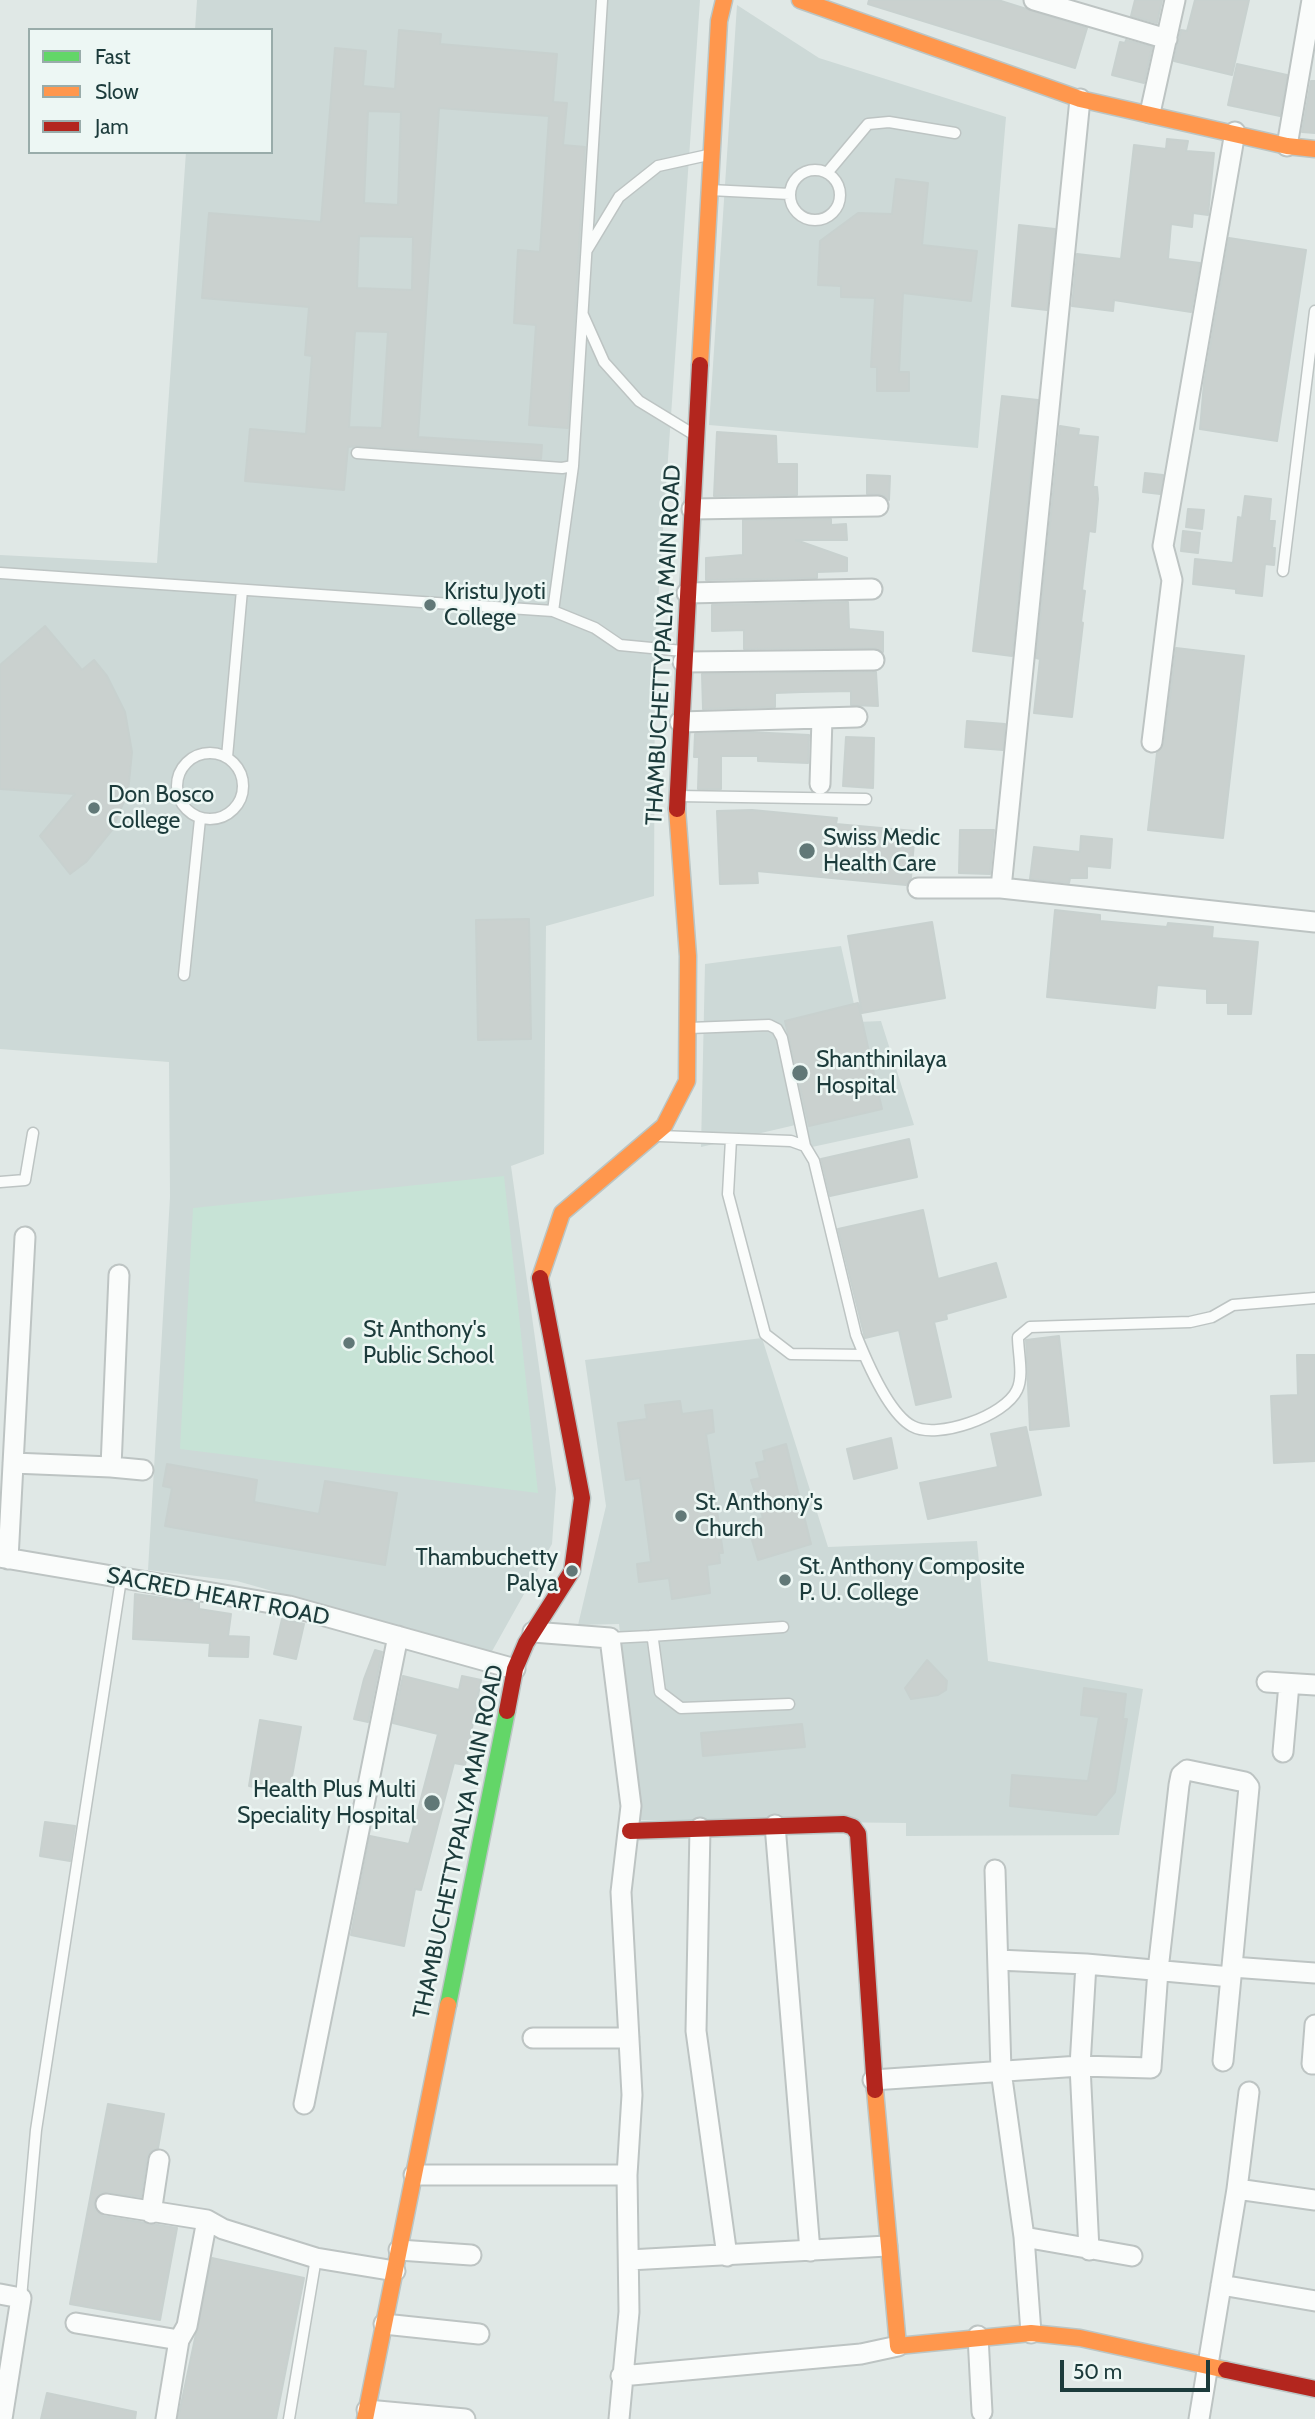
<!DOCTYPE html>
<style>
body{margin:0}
#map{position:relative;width:1315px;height:2419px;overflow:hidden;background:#e0e8e6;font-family:Cabin,sans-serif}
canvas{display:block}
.legend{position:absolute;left:28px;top:28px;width:245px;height:126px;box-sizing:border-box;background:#edf7f4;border:2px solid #99acaa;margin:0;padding:9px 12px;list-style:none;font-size:21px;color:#1c3b3b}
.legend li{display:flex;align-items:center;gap:14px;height:35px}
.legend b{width:35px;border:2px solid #99acaa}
.scale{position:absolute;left:1060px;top:2360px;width:150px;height:32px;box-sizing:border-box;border:4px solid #1c3b3b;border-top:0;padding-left:9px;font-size:21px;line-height:24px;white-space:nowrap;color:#1c3b3b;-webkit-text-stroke:5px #edf7f4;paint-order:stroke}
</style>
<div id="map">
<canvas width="1315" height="2419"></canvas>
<ul class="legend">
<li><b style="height:9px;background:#63d668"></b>Fast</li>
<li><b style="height:9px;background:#ff974d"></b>Slow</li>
<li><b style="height:9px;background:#b3261e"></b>Jam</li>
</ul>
<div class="scale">50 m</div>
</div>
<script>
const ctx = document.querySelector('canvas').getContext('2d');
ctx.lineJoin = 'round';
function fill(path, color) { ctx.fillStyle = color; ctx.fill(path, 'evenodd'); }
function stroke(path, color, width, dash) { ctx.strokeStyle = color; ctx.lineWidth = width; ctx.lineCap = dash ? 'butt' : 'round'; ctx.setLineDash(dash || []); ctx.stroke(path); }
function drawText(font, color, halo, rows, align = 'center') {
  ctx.font = font + ' Cabin,sans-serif'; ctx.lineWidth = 5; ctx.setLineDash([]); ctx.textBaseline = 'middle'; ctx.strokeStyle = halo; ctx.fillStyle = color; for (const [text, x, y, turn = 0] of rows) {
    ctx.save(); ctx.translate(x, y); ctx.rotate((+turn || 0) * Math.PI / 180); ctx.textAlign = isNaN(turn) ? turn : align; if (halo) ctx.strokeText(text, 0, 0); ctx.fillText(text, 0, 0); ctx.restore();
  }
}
fill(new Path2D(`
 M197,0H700L655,645L654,896L546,926L544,1154L511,1166L556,1489L552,1544L491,1653L237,1581L148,1570L170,1197L169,1062L0,1049V555L157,563L186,152H271V30H195Z
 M737,5L819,58L1006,117L978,448L709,425Z
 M841,946L858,1022L881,1021L914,1125L812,1147L804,1123L701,1147L705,964Z
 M762,1338L828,1547L977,1541L988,1661L1143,1689L1119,1835L906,1836V1823L640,1820L619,1624L578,1625L606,1506L585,1360Z`), '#cdd9d7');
fill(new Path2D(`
 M504,1176L538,1493L180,1449L193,1208Z`), '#c7e3d6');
const building = new Path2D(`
 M869,0H998L1087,28L1075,68L868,4Z
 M1135,0H1162L1157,23L1131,16Z
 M1195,0H1249L1232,75L1174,61L1181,30L1187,31Z
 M399,30L441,34L440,44L557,54L553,102L567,103L563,145L585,147L568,428L529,425L536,325L514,323L518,250L540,252L549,116L439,108L418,437L542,445L541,459L357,446L348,447L344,490L245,481L250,429L306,434L312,356L305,355L309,307L202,298L209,213L321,222L335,48L366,51L363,86L395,89ZM368,111L401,112L398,205L364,203ZM359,236L413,237L412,290L357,288ZM355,331L388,332L382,428L349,427Z
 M1126,40L1152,47L1144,83L1112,75L1120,42L1125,43Z
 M1237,64L1287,75L1280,116L1228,105Z
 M1311,81H1315V133L1302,132Z
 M1167,139L1188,141L1186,151L1214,153L1208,215L1193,213L1192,227L1171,224L1168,259L1200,263L1191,312L1114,300L1113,311L1072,306L1077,254L1121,259L1134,145L1166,149Z
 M896,179L928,183L922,245L977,251L971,301L903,293L899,372H909V391H877V367H871L875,298L841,297V286L818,285L820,241L858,213L892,214Z
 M1019,225L1055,229L1047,310L1012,306Z
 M1229,238L1306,250L1277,441L1200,429L1204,383Z
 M1002,396L1038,400L1012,656L973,651Z
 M1060,426L1079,429L1078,435L1098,437L1093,487H1097L1098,499L1095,532L1089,531L1082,590L1085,591L1081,622L1083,623L1072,717L1034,713L1040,659L1036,658Z
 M717,432L776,436L777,464H797V495L714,496Z
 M1145,473L1163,475L1160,494L1143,492Z
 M867,475L890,476L889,500L883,495L867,494Z
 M1245,496L1271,499L1269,521H1275L1272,548H1275L1274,565L1265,564L1262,596L1236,593V589L1193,584L1195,559L1233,563L1238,517L1242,518Z
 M1188,509L1204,510L1202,529L1186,527Z
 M831,519V525L846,524L847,540H796L847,558V571L817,572V578L706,580V558L743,555V520Z
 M1183,531L1200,533L1198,553L1181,551Z
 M848,602L849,629L883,632V652L874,648L744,649V630L712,631V605Z
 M45,626L82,670L94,660L107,676L125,712L132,752L128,792L112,830L86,862L70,874L40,836L75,794L0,789V665Z
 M1176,648L1244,656L1223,838L1148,830L1157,753L1164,744Z
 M876,672L878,706L851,705V691L802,692L775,693V707L703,709L702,674Z
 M967,721L1005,724L1003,750L965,747Z
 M749,732L809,735L808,763L758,761V756H721V789H698L699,757H694L695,734Z
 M846,737L874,738L873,788L843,786Z
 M752,810L837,818L836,824L915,831L911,878L906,885L757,871L758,883L720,884L717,811Z
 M960,830H994L990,874L959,873Z
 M1081,836L1112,839L1110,868L1087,866V878H1070L1069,883L1030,879L1034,847L1080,852Z
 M1055,910L1100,915V921L1167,927L1168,923L1213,927L1212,938L1258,942L1251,1014H1228V1003H1207V989L1157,985L1155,1008L1047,997Z
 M529,919L531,1039L478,1040L476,920Z
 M932,922L945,998L862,1013L848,936Z
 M858,1003L882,1109L809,1126L785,1021Z
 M909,1139L917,1177L830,1196L821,1159Z
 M923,1210L938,1279L996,1263L1006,1297L946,1314L947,1319L934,1322L951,1397L916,1405L899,1330L865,1338L838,1229Z
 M1059,1336L1069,1426L1030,1430L1026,1340Z
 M1297,1355H1315V1461L1274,1463L1271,1396L1298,1395Z
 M680,1401L682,1414L712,1410L714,1432L706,1434L723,1553H719L720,1563L707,1565L710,1593L672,1599L669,1578L639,1582L637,1564L651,1562L640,1478L626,1480L618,1423L647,1419L645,1405Z
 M1026,1427L1041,1495L928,1519L920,1483L998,1467L991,1434Z
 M891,1438L897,1468L854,1479L847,1449Z
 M786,1444L811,1544L758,1560L747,1523L763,1518L751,1480L760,1478L756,1463L765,1461L763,1451Z
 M167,1464L257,1480L254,1502L319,1514L325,1481L397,1493L385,1565L165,1526L172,1488L163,1486Z
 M135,1594L199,1603V1609L231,1614L228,1636L249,1637L248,1657L209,1656L210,1643L133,1639Z
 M282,1619L304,1624L296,1659L274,1654Z
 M375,1650L382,1652L368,1722L354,1719L364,1679Z
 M927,1660L947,1681L946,1690L938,1695L911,1699L905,1688Z
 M403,1676L459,1690L462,1676L481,1680L465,1765L454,1763L421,1890L415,1889L404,1946L351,1935L370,1836L409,1844L438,1734L393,1723Z
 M1084,1688L1126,1694L1123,1719H1127L1115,1792L1096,1815L1010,1806L1012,1775L1088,1781L1099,1717L1081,1715Z
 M260,1720L301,1727L289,1793L249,1786Z
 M802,1724L805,1747L703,1756L701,1733Z
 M45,1822L75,1826L70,1861L40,1856Z
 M108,2104L164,2114L158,2148L150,2152L147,2158L141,2197L102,2192L94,2203L95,2209L103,2216L177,2228L160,2320L70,2304Z
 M212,2258L304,2278L276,2419H178Z
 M47,2393L136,2412L135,2419H41Z`);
fill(building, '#cad1cf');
stroke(building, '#c8d1cf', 2);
const lane = new Path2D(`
 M790 195a25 25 0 1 1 50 0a25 25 0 1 1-50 0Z
 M827,173L868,124L889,122L955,133
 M710,190L790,194
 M587,250L619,197L658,166L708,155
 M583,315L604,362L639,401L693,434
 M357,453L562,468L573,466L602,0
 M1283,571L1315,311
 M0,573L553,611L573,466
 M553,611L595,628L620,645L683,651
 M177 786a33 33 0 1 1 66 0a33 33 0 1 1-66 0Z
 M227,757L242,590
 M678,796L866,799
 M184,975L200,819
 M689,1028L769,1025L777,1029L782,1038L805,1146
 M660,1136L791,1141L805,1146L814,1161L856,1335C866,1360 888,1413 912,1426C937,1440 1005,1416 1017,1390C1024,1376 1018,1353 1018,1337L1030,1327L1190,1322L1212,1317L1233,1305L1315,1298
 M731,1139L728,1194L765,1334L791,1354L864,1355
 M0,1182L25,1180L33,1133
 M650,1636L783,1627
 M610,1638L650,1636L653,1640L660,1692L681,1708L789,1704
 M21,2298L36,2130L121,1579
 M289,2419L316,2258`);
const street = new Path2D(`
 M1034,0L1167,39
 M1150,113L1175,0
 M1287,146L1312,0
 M692,509L878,506
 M687,593L872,589
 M683,662L874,660
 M680,722L857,717
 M1152,742L1172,580L1163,546L1235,132
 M820,784L822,718
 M918,888H1001L1315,922
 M1001,888L1080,99
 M13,1463L111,1467L119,1275
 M111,1467L143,1470
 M0,1557L289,1606L515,1669
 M8,1559L25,1237
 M533,1632L610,1638L631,1806L621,1892L632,2095L627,2175L629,2312L619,2419
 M1267,1682L1315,1685
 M1283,1752L1289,1684
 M775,1825L810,2251
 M700,1828L696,2031L727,2256
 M995,1870L1001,2071L1024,2237L1031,2333
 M998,1960L1086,1964L1231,1977
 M1086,1964L1080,2066L1089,2250
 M1232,1967L1315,1973
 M1315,2025L1312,2064H1315
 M533,2038H629
 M873,2080L1080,2066L1151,2068L1158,1970L1179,1785L1181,1775L1187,1770L1245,1782L1249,1787L1223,2061
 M304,2104L398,1636
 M414,2175H627
 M1237,2189L1249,2092
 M106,2204L207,2220L223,2229L316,2258L395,2271
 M151,2213L159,2160
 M1024,2237L1132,2256
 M399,2250L471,2255
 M629,2260L887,2246
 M1221,2285L1315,2301
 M0,2294L21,2298L2,2419
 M76,2323L179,2340
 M384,2324L479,2334
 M978,2336L982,2412
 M621,2376L861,2354L898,2346
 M367,2410L465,2419
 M166,2419L179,2340L187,2326L207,2220
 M1199,2419L1237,2189L1315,2200`);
const fast = new Path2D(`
 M448,2005L507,1711`);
const slow = new Path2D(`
 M800,0L1080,99L1287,146L1315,149
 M700,365L719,21L724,0
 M540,1278L562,1213L664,1126L687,1081L688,956L677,809
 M875,2090L898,2346L1031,2333L1080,2338L1226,2370
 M365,2419L448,2005`);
const jam = new Path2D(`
 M677,809L700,365
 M507,1711L515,1669L526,1643L572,1571L582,1498L540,1278
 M630,1831L844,1824L853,1827L858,1834L875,2090
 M1226,2370L1315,2389`);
stroke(lane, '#bdc4c3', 13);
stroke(street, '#bdc4c3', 23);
stroke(fast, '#bbc5c4', 19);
stroke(slow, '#bbc5c4', 19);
stroke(jam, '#bbc5c4', 19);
stroke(lane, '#fafcfb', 10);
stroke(street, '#fafcfb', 19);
stroke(fast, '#63d668', 16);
stroke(slow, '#ff974d', 16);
stroke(jam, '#b3261e', 16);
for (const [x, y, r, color] of [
 [430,605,7,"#617877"],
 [94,808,7,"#617877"],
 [807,851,9,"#617877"],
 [800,1073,9,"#617877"],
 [349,1343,7,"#617877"],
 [681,1516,7,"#617877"],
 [572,1571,7,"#617877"],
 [785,1580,7,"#617877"],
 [432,1803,9,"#617877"]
]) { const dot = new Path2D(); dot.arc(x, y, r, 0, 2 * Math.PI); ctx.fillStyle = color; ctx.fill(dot); stroke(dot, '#edf7f4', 2.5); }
drawText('23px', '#1c3b3b', '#edf7f4', [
 ["Kristu Jyoti",444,592],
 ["College",444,618],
 ["Don Bosco",108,795],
 ["College",108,821],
 ["Swiss Medic",823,838],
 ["Health Care",823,864],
 ["Shanthinilaya",816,1060],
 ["Hospital",816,1086],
 ["St Anthony's",363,1330],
 ["Public School",363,1356],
 ["St. Anthony's",695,1503],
 ["Church",695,1529],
 ["Thambuchetty",558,1558,"right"],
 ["Palya",558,1584,"right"],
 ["St. Anthony Composite",799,1567],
 ["P. U. College",799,1593],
 ["Health Plus Multi",416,1790,"right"],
 ["Speciality Hospital",416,1816,"right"]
], 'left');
drawText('23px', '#1c3b3b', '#edf7f4', [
 ["THAMBUCHETTYPALYA MAIN ROAD",664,645,-87],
 ["SACRED HEART ROAD",218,1597,11],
 ["THAMBUCHETTYPALYA MAIN ROAD",459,1842,-78]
]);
</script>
